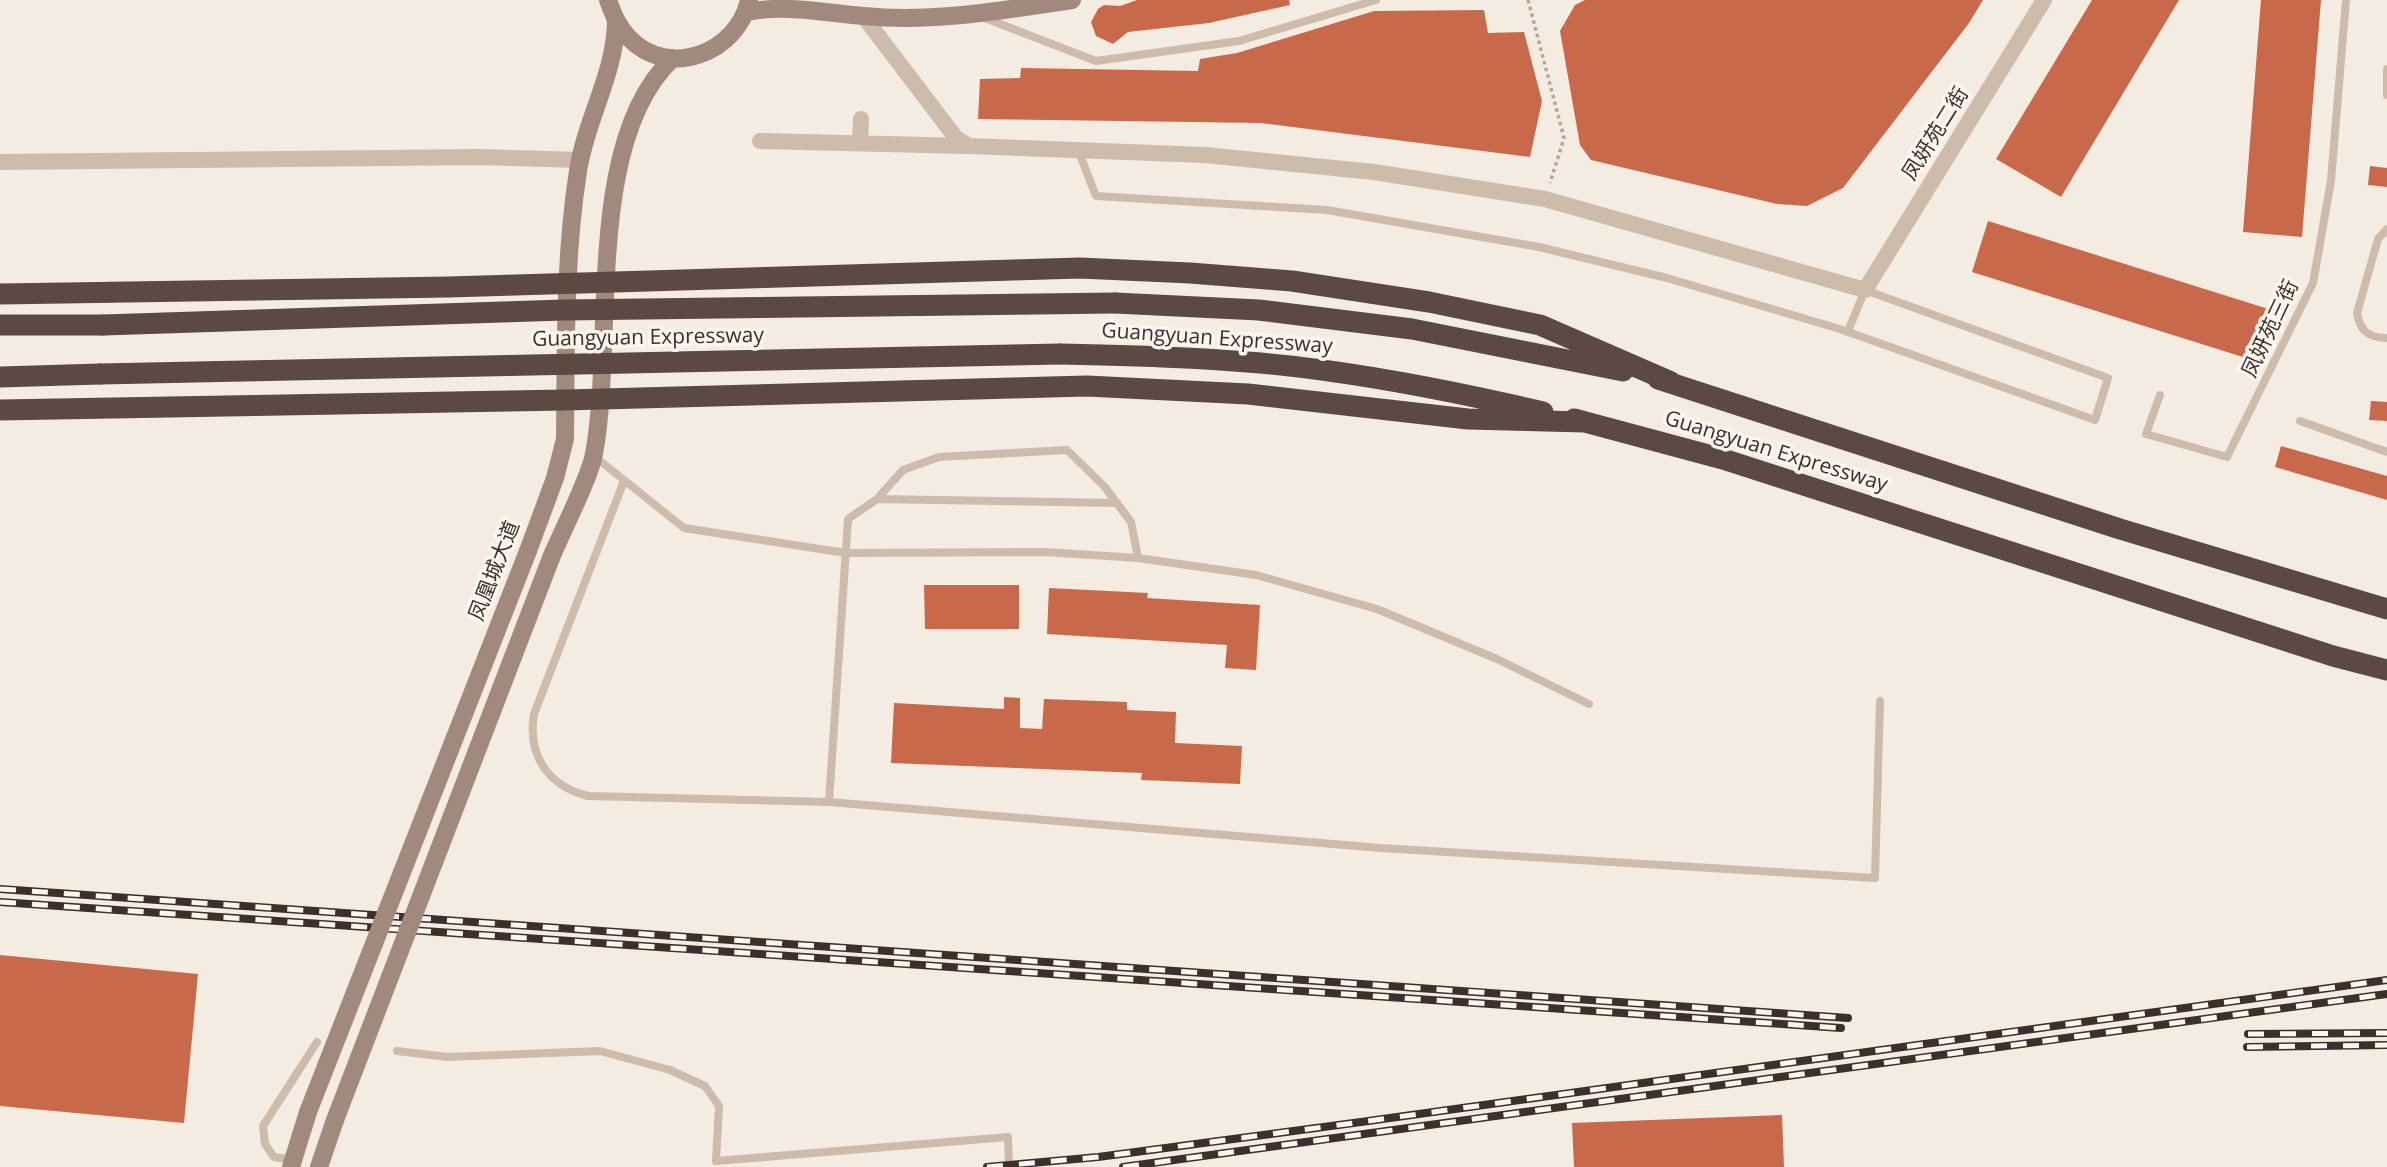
<!DOCTYPE html>
<meta charset="utf-8">
<style>
body{margin:0}
canvas{display:block;background:#f4ebe1}
</style>
<canvas width="2387" height="1167"></canvas>
<script>
const ctx = document.querySelector('canvas').getContext('2d');
ctx.lineJoin = 'round';
function fill(path, color) { ctx.fillStyle = color; ctx.fill(path, 'evenodd'); }
function stroke(path, color, width, dash) { ctx.strokeStyle = color; ctx.lineWidth = width; ctx.lineCap = dash ? 'butt' : 'round'; ctx.setLineDash(dash || []); ctx.stroke(path); }
function drawText(font, color, halo, rows, align = 'center') {
  ctx.font = font + ' "Open Sans","Noto Sans SC",sans-serif'; ctx.lineWidth = 7; ctx.setLineDash([]); ctx.textBaseline = 'middle'; ctx.strokeStyle = halo; ctx.fillStyle = color; for (const [text, x, y, turn = 0] of rows) {
    ctx.save(); ctx.translate(x, y); ctx.rotate((+turn || 0) * Math.PI / 180); ctx.textAlign = isNaN(turn) ? turn : align; if (halo) ctx.strokeText(text, 0, 0); ctx.fillText(text, 0, 0); ctx.restore();
  }
}
fill(new Path2D(`
 M1137,0H1289L1290,5L1209,23L1128,32L1113,44L1096,36L1091,22L1098,9L1104,5L1120,6Z
 M1585,0H1983L1969,23L1843,188L1807,206L1777,204L1591,160L1580,145L1560,31L1575,5Z
 M2092,0H2179L2061,197L1996,159Z
 M2261,0H2321L2302,237L2243,232Z
 M1484,10L1488,33L1524,32L1542,101L1530,157L1261,123L978,119L980,79L1020,78L1021,68L1198,71L1200,59L1237,53L1374,11Z
 M2370,166L2387,168V187L2368,185Z
 M1988,221L2278,312L2262,363L1972,272Z
 M2371,401L2387,402V421L2369,420Z
 M2281,446L2387,476V500L2275,467Z
 M924,585H1019V629H925Z
 M1049,588L1148,593L1147,598L1260,605L1256,670L1225,668L1227,645L1047,634Z
 M1004,697L1020,698V728L1042,729L1044,699L1127,702V710L1176,712L1175,743L1242,746L1240,784L1141,780L1142,773L891,763L894,703L1004,709Z
 M0,955L198,974L184,1123L0,1106Z
 M1782,1115L1784,1167H1574L1572,1123Z`), '#c8694b');
stroke(new Path2D(`
 M1528,0L1564,138L1550,183`), '#b9a596', 3.5, [3.5, 3.5]);
stroke(new Path2D(`
 M982,17L1096,61L1239,41L1376,0
 M2387,69V95
 M1078,150L1096,196L1327,210L1539,247L1667,278L1840,329L2095,420L2108,378L1865,290L1848,331
 M2387,229L2378,239L2357,313C2360,331 2369,338 2387,338
 M2160,395L2146,434L2227,457L2313,283L2331,181L2346,0
 M2300,421L2387,452
 M594,456L684,528L846,553L1045,552L1138,558L1256,575L1377,609L1497,659L1589,704
 M624,481L534,714C527,755 548,786 588,796L829,802L1381,848L1875,878L1880,701
 M877,499L1117,503
 M829,802L848,519L877,499L903,470L939,457L1067,450L1104,486L1131,522L1138,558
 M397,1051L448,1057L600,1051L670,1070L705,1086L719,1106L716,1161L1008,1137L1009,1167
 M294,1160L274,1157L265,1144L263,1126L317,1042`), '#cdbbac', 8);
stroke(new Path2D(`
 M864,17L956,138L969,146L1205,155L1374,172L1545,199L1865,290L2044,0
 M760,141L968,146
 M860,143L861,119
 M0,162L478,157L581,160`), '#cdbbac', 16);
stroke(new Path2D(`
 M608,0C613,14 618,27 629,38C669,80 738,52 749,0
 M747,12C784,4 826,13 864,16C933,23 1004,10 1072,0
 M528,551L555,478L565,439C566,350 564,260 578,171C586,119 615,74 616,22
 M551,558C562,531 589,480 594,454C615,340 584,141 673,58
 M291,1167L308,1112
 M319,1167L335,1120`), '#a18a7d', 18);
stroke(new Path2D(`
 M0,294L449,287L1080,268L1190,273L1292,281L1429,302L1540,325L1671,382
 M1115,303L1259,310L1412,329L1623,371
 M0,325H103
 M1060,354C1147,356 1235,358 1322,370C1396,380 1470,395 1543,412
 M0,377L100,374
 M1658,379L2120,529L2387,609
 M0,410L565,400L1087,386L1248,394L1468,419L1585,422
 M1574,419L1723,459L2333,656L2387,670`), '#5c4a42', 21);
const rail = new Path2D(`
 M0,889L1848,1018
 M0,902L1841,1028
 M2248,1034L2387,1033
 M2247,1047L2387,1045
 M987,1167L1098,1157L1361,1122L2387,980
 M1123,1167L2387,994`);
stroke(rail, '#3b302b', 8);
stroke(rail, '#fbf5ee', 5, [16]);
stroke(new Path2D(`
 M308,1112L528,551
 M335,1120L551,558`), '#a18a7d', 18);
stroke(new Path2D(`
 M103,325L564,310L1115,303
 M100,374L1060,354`), '#5c4a42', 21);
drawText('21px', '#3b302b', '#fbf5ee', [
 ["凤妍苑二街",1936,134,-58],
 ["凤妍苑三街",2271,329,-65],
 ["Guangyuan Expressway",648,338,-1],
 ["Guangyuan Expressway",1217,339,4],
 ["Guangyuan Expressway",1776,452,17],
 ["凤凰城大道",495,571,-69]
]);
</script>
